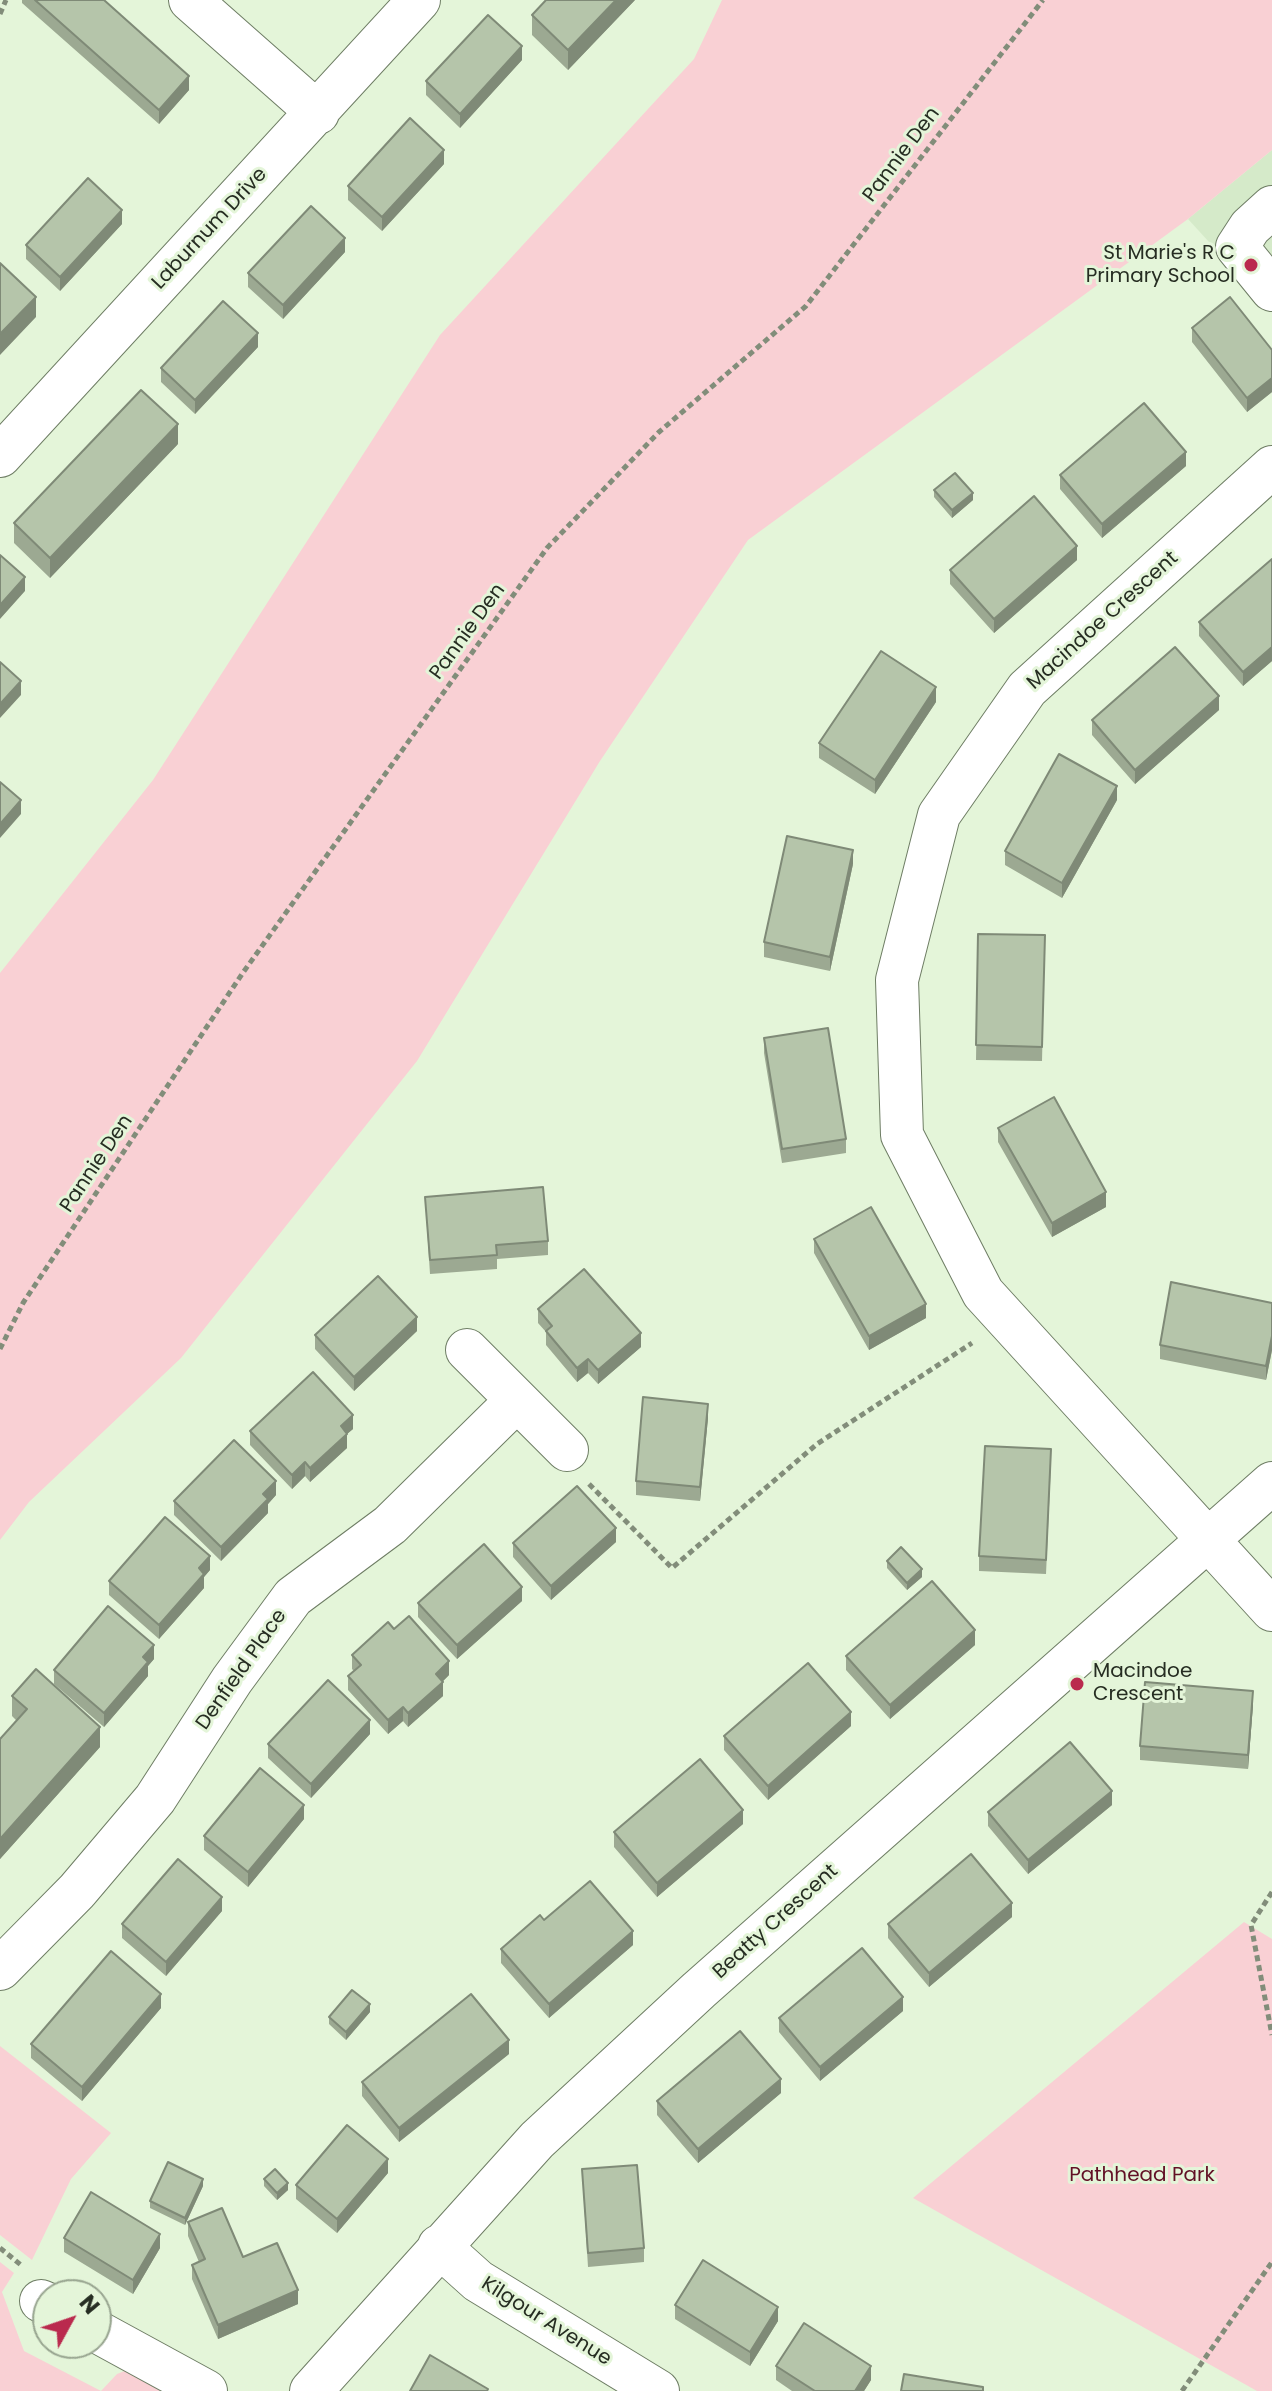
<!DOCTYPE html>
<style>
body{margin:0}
#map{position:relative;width:1272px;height:2391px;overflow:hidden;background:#e4f5d9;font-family:Poppins,sans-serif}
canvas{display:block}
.north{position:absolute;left:32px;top:2279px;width:80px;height:80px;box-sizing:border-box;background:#e4f5d9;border:2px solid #98a590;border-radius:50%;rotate:50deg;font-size:22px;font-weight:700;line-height:32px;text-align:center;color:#262d22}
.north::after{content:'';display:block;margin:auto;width:28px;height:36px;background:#ba2a4e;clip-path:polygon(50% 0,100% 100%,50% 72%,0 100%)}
</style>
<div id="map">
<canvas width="1272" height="2391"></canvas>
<div class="north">N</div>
</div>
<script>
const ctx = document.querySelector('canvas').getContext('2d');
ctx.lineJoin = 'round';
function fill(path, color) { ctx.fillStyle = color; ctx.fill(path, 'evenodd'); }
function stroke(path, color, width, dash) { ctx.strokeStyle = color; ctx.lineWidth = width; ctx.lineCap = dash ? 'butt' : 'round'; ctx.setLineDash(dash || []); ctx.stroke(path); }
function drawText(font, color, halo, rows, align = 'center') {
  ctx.font = font + ' Poppins,sans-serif'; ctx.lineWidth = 6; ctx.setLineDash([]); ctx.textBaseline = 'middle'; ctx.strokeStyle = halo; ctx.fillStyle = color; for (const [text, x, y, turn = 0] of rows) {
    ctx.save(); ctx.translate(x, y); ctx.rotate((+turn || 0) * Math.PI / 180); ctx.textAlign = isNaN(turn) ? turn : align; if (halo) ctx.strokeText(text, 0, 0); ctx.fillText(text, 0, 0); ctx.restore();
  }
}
fill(new Path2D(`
 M1272,150V311L1188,219Z`), '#d5eac9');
fill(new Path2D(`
 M722,0H1272V150L1188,219L748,540L600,761L417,1061L181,1358L29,1502L0,1540V973L153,780L440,335L694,59Z
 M1244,1922L1272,1939V2391H1257L913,2198Z
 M0,2046L111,2133L71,2179L32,2260L0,2235Z
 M0,2262L14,2273L2,2292L24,2351L101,2391H0Z
 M132,2368L180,2391H101L117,2374Z`), '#f9d0d4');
const minor = new Path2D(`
 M190,0L318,113
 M1272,207L1250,227L1237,247L1272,290
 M0,456L419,0
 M1272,467L1027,689L939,815L897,980L902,1135L983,1293L1272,1610
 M467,1350L567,1450
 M0,1969L77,1891L155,1799L232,1680L293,1597L390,1525L516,1401
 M439,2246L478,2281L658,2391
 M41,2301L48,2304
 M96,2331L206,2391
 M311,2391L537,2140L699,1990L1272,1483`);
stroke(minor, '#6e7d64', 44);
stroke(new Path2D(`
 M0,14L6,0
 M0,1349L23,1303L242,974L547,548L659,432L806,306L1043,0
 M589,1484L672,1568L817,1444L972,1343
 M1272,1892L1251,1925L1272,2035
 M0,2248L21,2265
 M1182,2391L1272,2262`), '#828d7a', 5, [6, 4]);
stroke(minor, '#fff', 42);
fill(new Path2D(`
 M22,0H104L189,90L159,124L22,3Z
 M635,0L568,70L532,35V15Z
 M522,60L460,128L426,95V81Z
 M444,164L382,231L348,200V186Z
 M122,224L60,291L26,259V245Z
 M345,252L283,319L248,287V273Z
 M1192,328L1272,350V392L1247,412L1192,342Z
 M258,347L195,414L161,382V368Z
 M178,444L50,578L14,543V523Z
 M1186,466L1102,538L1060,489V475Z
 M934,490L973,500L952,518L934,497Z
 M1272,559V661L1243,686L1199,636V622Z
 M1077,560L994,633L950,584V570Z
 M936,702L875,794L819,758V743Z
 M1219,710L1135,784L1092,735V720Z
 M1117,800L1062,898L1005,865V851Z
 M853,864L830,971L764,957V942Z
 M978,934L1045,935L1042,1061L976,1060Z
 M764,1038L846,1139V1153L782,1163L764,1053Z
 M998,1128L1106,1207L1052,1237L998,1142Z
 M425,1197L548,1241V1255L497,1259V1269L430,1274Z
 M814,1239L926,1318L869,1350L814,1253Z
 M1272,1303V1350L1266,1380L1160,1359V1345Z
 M538,1309L641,1347L598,1384L588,1373L577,1382L546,1345V1332L538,1323Z
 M417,1331L354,1391L315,1349V1335Z
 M708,1418L700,1501L636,1495V1481Z
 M353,1429L347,1434V1448L310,1482L305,1476L292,1489L250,1445V1431Z
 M1051,1463L1046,1574L979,1571V1556Z
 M276,1495L268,1504V1513L221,1561L174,1515V1501Z
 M616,1542L551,1600L513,1557V1543Z
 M887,1561L922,1577L907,1590L887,1568Z
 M210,1570L204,1577V1588L159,1639L109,1595V1581Z
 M522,1601L457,1659L418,1617V1603Z
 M394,1629L449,1675L443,1681V1696L408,1727L403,1721L388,1734L348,1690V1676L354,1671L352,1669V1655Z
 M975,1645L890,1719L846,1670V1656Z
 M154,1659L148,1666V1676L104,1727L54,1684V1670Z
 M12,1696L100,1747L0,1859V1739L17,1721L12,1716Z
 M1253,1705L1248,1769L1140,1760V1746Z
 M851,1726L768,1800L724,1750V1736Z
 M370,1734L311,1798L268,1758V1744Z
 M1112,1805L1028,1874L988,1826V1812Z
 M304,1819L248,1887L204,1850V1836Z
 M743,1824L657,1897L614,1847V1832Z
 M222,1911L166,1976L122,1938V1924Z
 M1012,1917L929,1987L888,1938V1924Z
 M633,1945L549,2018L501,1963V1949Z
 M161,2008L82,2101L31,2058V2044Z
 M903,2011L820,2081L779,2032V2018Z
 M370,2012L346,2040L329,2024V2017Z
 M509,2054L399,2142L362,2096V2082Z
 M781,2093L698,2163L657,2115V2101Z
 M582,2169L644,2248V2262L588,2267Z
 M388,2173L337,2233L296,2199V2185Z
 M264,2179L288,2190L277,2200L264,2186Z
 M203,2186L185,2225L150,2208V2201Z
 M188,2222L243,2257L298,2304L218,2339L192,2279V2265L199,2262L188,2236Z
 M64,2238L160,2248L133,2294L64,2252Z
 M675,2305L778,2321L750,2366L675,2319Z
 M776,2366L871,2380L864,2391H792L776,2380Z`), '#9ca992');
fill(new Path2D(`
 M616,0H635L568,70V50Z
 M522,46V60L460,128V114Z
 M189,76V90L159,124V110Z
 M444,150V164L382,231V217Z
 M122,210V224L60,291V277Z
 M345,238V252L283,319V305Z
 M36,297V317L0,355V334Z
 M258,333V347L195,414V400Z
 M1272,378V392L1247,412V398Z
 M178,424V444L50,578V558Z
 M1186,452V466L1102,538V524Z
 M973,493V500L952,518V510Z
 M1077,546V560L994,633V619Z
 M25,577V591L0,619V605Z
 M1272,647V661L1243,686V672Z
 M21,681V695L0,718V704Z
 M936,687V702L875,794V780Z
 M1219,696V710L1135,784V770Z
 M1117,786V800L1062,898V883Z
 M21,800V814L0,838V824Z
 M853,850V864L830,971V957Z
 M1106,1192V1207L1052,1237V1223Z
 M926,1304V1318L869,1350V1336Z
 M417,1317V1331L354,1391V1377Z
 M641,1333V1347L598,1384V1370Z
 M1272,1336V1350L1266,1380V1366Z
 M588,1359V1373L577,1382V1368Z
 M708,1404V1418L700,1501V1487Z
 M353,1415V1429L347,1434V1448L310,1482V1468L341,1426Z
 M305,1462V1476L292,1489V1475Z
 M276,1481V1495L268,1504V1513L221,1561V1547L263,1494Z
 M616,1528V1542L551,1600V1586Z
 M210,1556V1570L204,1577V1588L159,1639V1625L199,1568Z
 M922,1569V1577L907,1590V1583Z
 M522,1587V1601L457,1659V1645Z
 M975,1630V1645L890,1719V1705Z
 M154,1645V1659L148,1666V1676L104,1727V1713L143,1657Z
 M449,1661V1675L436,1688V1674Z
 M443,1682V1696L408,1727V1713Z
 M1253,1691V1705L1248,1769V1755Z
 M403,1707V1721L388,1734V1720Z
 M851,1712V1726L768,1800V1786Z
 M370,1720V1734L311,1798V1784Z
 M100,1727V1747L0,1859V1839Z
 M1112,1791V1805L1028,1874V1860Z
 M304,1805V1819L248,1887V1872Z
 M743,1810V1824L657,1897V1883Z
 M222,1897V1911L166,1976V1962Z
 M1012,1903V1917L929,1987V1973Z
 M633,1931V1945L549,2018V2004Z
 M161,1994V2008L82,2101V2087Z
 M903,1997V2011L820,2081V2067Z
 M370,2004V2012L346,2040V2032Z
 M509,2040V2054L399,2142V2128Z
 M781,2079V2093L698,2163V2149Z
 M388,2159V2173L337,2233V2219Z
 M203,2179V2186L185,2225V2218Z
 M288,2183V2190L277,2200V2193Z
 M160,2234V2248L133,2294V2280Z
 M298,2290V2304L218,2339V2325Z
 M778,2307V2321L750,2366V2352Z
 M871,2366V2380L864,2391H855Z`), '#7f8a77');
const building = new Path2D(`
 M35,0H104L189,76L159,110Z
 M546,0H616L568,50L532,15Z
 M488,15L522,46L460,114L426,81Z
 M410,118L444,150L382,217L348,186Z
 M88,178L122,210L60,277L26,245Z
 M311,206L345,238L283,305L248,273Z
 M0,263L36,297L0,334Z
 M1230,297L1272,350V378L1247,398L1192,328Z
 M223,301L258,333L195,400L161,368Z
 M141,390L178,424L50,558L14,523Z
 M1144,403L1186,452L1102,524L1060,475Z
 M955,473L973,493L952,510L934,490Z
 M1034,496L1077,546L994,619L950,570Z
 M0,555L25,577L0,605Z
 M1272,559V647L1243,672L1199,622Z
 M1175,647L1219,696L1135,770L1092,720Z
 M881,651L936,687L875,780L819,743Z
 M0,662L21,681L0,704Z
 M1059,754L1117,786L1062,883L1005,851Z
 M0,782L21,800L0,824Z
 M787,836L853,850L830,957L764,942Z
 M978,934L1045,935L1042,1047L976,1045Z
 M828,1028L846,1139L782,1149L764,1038Z
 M1054,1097L1106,1192L1052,1223L998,1128Z
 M543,1187L548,1241L496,1245L497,1255L430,1260L425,1197Z
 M871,1207L926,1304L869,1336L814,1239Z
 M584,1269L641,1333L598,1370L588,1359L577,1368L546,1331L552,1326L538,1309Z
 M378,1276L417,1317L354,1377L315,1335Z
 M1171,1282L1272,1303V1336L1266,1366L1160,1345Z
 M313,1372L353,1415L341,1426L347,1434L310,1468L305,1462L292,1475L250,1431Z
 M643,1397L708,1404L700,1487L636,1481Z
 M234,1440L276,1481L263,1494L268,1499L221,1547L174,1501Z
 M985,1446L1051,1449L1046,1560L979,1556Z
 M577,1486L616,1528L551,1586L513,1543Z
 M165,1517L210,1556L199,1568L204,1574L159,1625L109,1581Z
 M484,1544L522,1587L457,1645L418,1603Z
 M901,1547L922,1569L907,1583L887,1561Z
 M932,1581L975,1630L890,1705L846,1656Z
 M108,1606L154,1645L143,1657L148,1662L104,1713L54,1670Z
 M409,1616L449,1661L436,1674L443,1682L408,1713L403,1707L388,1720L348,1676L361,1665L352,1655L388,1622L394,1629Z
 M808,1663L851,1712L768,1786L724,1736Z
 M36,1669L100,1727L0,1839V1739L27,1709L12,1696Z
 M328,1680L370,1720L311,1784L268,1744Z
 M1145,1682L1253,1691L1248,1755L1140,1746Z
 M1070,1742L1112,1791L1028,1860L988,1812Z
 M700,1759L743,1810L657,1883L614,1832Z
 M260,1768L304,1805L248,1872L204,1836Z
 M971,1854L1012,1903L929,1973L888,1924Z
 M178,1859L222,1897L166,1962L122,1924Z
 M590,1881L633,1931L549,2004L501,1949L540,1915L544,1920Z
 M862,1948L903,1997L820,2067L779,2018Z
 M111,1951L161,1994L82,2087L31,2044Z
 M352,1990L370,2004L346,2032L329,2017Z
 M471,1994L509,2040L399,2128L362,2082Z
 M740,2031L781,2079L698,2149L657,2101Z
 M347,2125L388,2159L337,2219L296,2185Z
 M168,2162L203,2179L185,2218L150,2201Z
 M637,2165L644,2248L588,2253L582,2169Z
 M275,2169L288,2183L277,2193L264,2179Z
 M91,2192L160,2234L133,2280L64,2238Z
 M222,2208L243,2257L277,2243L298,2290L218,2325L192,2265L205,2259L188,2222Z
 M703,2260L778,2307L750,2352L675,2305Z
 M804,2323L871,2366L855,2391H815L776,2366Z
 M430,2355L488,2389L487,2391H410Z
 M904,2374L983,2387V2391H901Z`);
fill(building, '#b5c5aa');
stroke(building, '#7f8a77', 2);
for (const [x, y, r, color] of [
 [1251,265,8,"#ba2a4e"],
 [1077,1684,8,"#ba2a4e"]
]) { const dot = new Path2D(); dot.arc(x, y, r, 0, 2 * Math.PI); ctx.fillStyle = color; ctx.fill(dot); stroke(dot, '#e4f5d9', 3); }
drawText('20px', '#262d22', '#e4f5d9', [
 ["Pannie Den",902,155,-53],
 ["Laburnum Drive",210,229,-47],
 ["Macindoe Crescent",1103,621,-42],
 ["Pannie Den",468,632,-54],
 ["Pannie Den",97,1164,-56],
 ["Denfield Place",242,1670,-55],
 ["Beatty Crescent",776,1922,-42],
 ["Kilgour Avenue",546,2322,32]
]);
drawText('20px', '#262d22', '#e4f5d9', [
 ["St Marie's R C",1235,254],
 ["Primary School",1235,277],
 ["Macindoe",1093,1672,"left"],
 ["Crescent",1093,1695,"left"]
], 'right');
drawText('20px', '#621025', '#e4f5d9', [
 ["Pathhead Park",1142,2176]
]);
</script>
